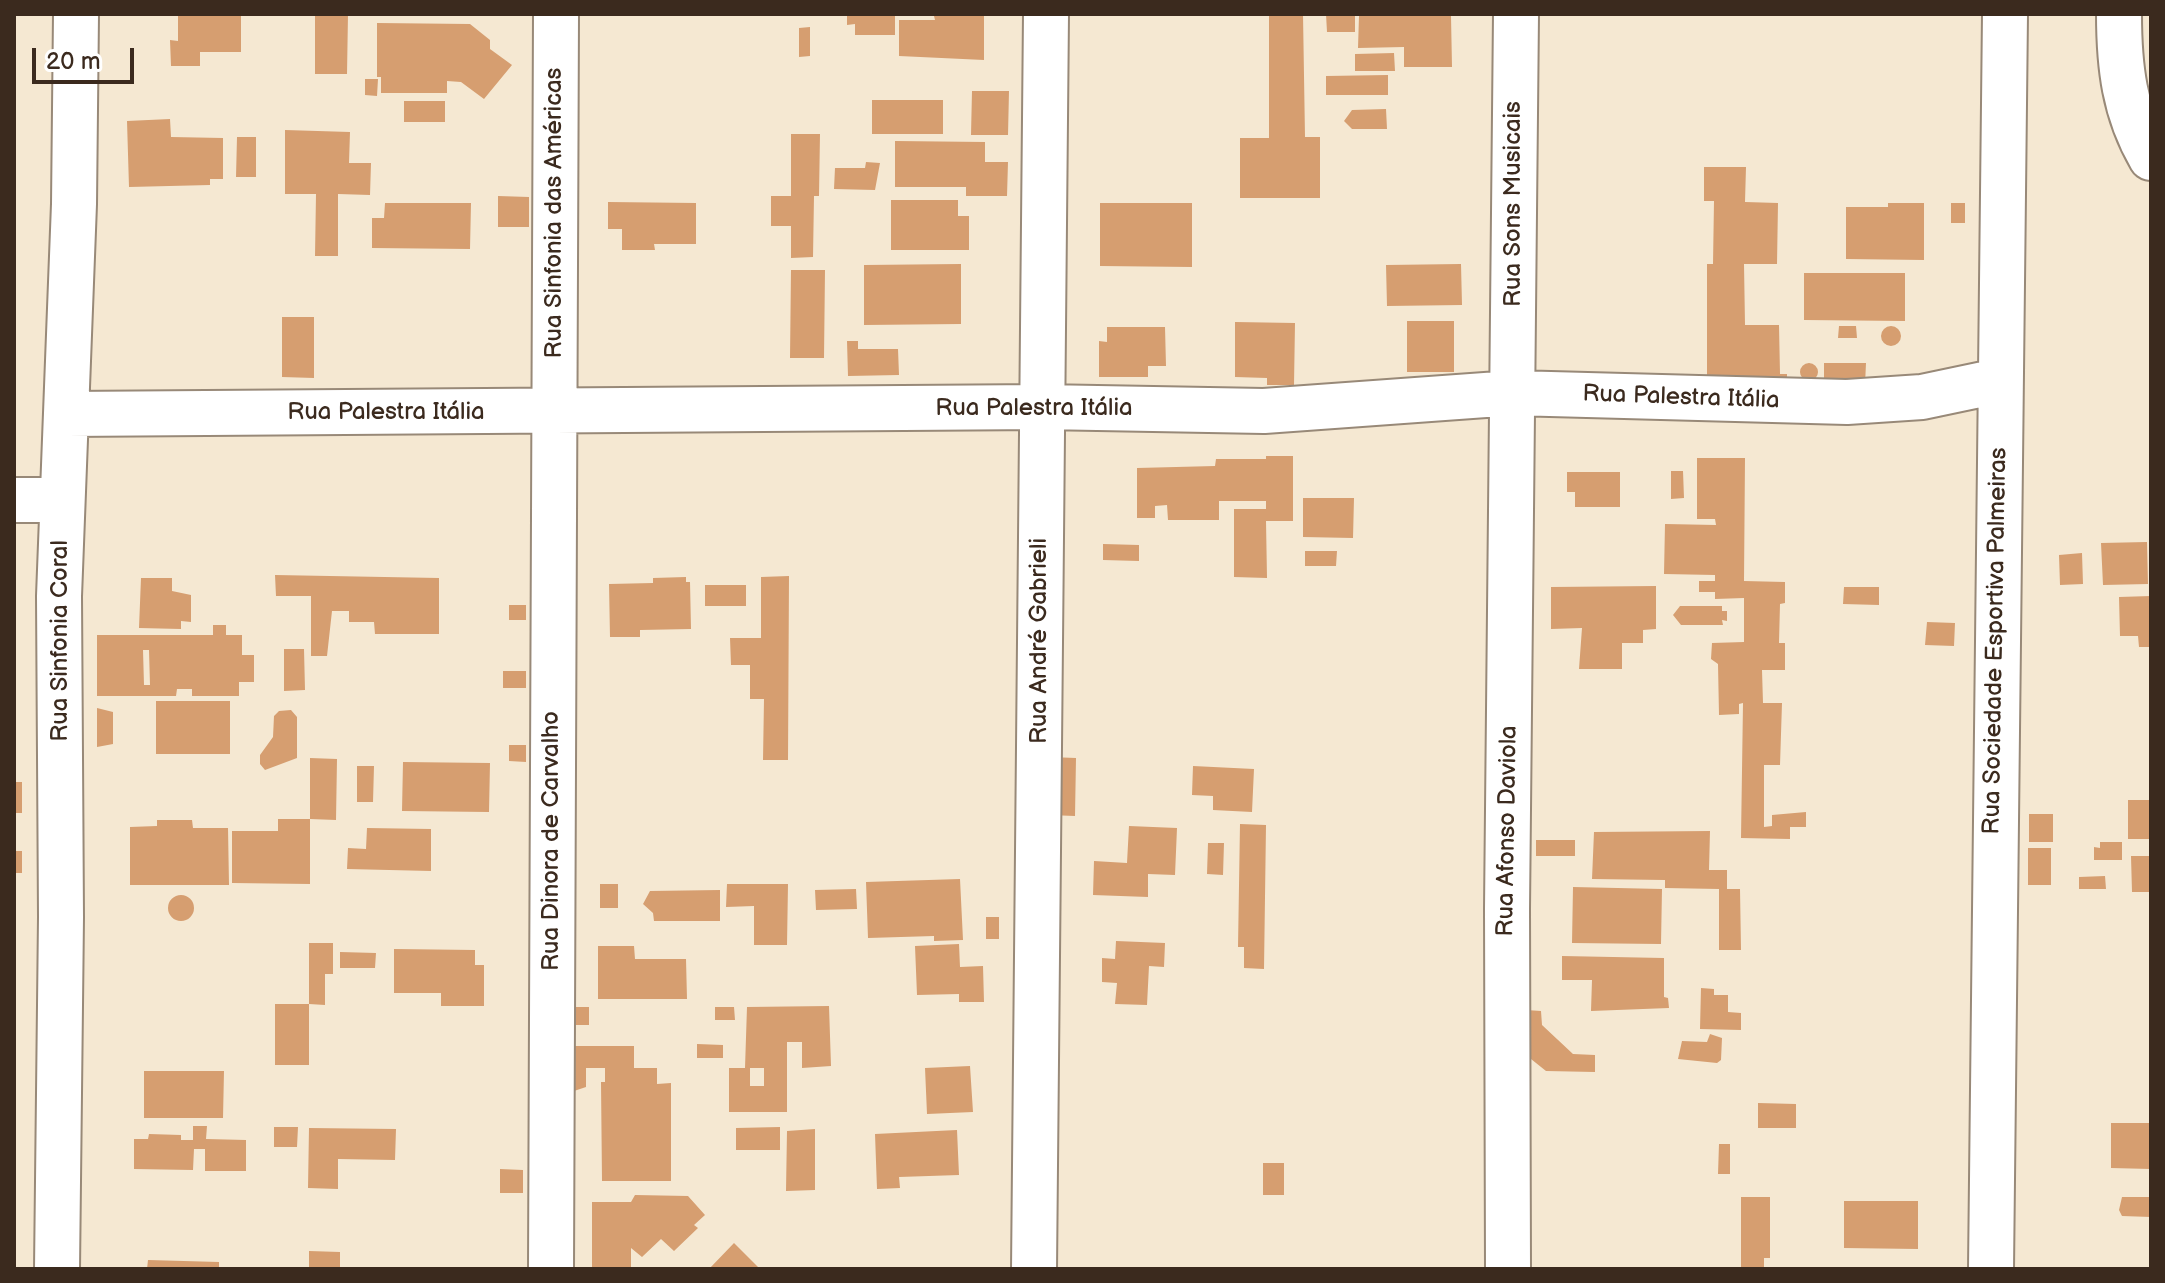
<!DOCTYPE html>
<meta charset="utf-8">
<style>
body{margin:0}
#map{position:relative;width:2165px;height:1283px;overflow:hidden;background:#f5e8d2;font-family:"Balsamiq Sans",sans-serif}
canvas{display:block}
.frame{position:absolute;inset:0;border:16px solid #3b2a1e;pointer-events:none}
.scale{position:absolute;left:32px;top:48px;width:102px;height:36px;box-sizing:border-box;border:4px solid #3b2a1e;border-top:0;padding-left:10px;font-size:24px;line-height:28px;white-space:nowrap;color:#3b2a1e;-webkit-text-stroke:6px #fff;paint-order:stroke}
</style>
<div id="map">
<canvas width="2165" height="1283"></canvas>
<div class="frame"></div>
<div class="scale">20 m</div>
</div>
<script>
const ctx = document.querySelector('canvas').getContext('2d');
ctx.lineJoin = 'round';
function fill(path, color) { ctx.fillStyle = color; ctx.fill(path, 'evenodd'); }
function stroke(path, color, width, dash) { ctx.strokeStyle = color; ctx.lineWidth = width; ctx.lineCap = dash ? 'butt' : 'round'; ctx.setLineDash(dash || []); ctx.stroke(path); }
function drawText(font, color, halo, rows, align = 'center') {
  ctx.font = font + ' "Balsamiq Sans",sans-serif'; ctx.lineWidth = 8; ctx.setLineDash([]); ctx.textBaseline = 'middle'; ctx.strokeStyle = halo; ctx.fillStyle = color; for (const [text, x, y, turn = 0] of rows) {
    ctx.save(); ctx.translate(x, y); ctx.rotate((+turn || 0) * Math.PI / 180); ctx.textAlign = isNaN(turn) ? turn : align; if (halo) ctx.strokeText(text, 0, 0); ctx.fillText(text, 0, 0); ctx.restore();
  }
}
fill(new Path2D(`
 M178,14H241V52H200V66H171L170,40L178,41Z
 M315,14H348L347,74H315Z
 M847,14H895V35H855V24L847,25Z
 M1269,14H1303L1305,137H1320V198H1240V138H1269Z
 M1326,14H1355V32H1327Z
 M934,16H984V60L899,56V20H935Z
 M1359,16H1451L1452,67H1404V47L1358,48Z
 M377,23L470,24L490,40V49L512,65L484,99L461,82L447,81V93H381V77H377Z
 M810,27V56L799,57V28Z
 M1394,53L1395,71H1355V54Z
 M1388,75V95H1326V76Z
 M365,79H378L377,96L365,95Z
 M972,91H1009L1008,135H971Z
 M872,100H943V134H872Z
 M404,101H445V122H404Z
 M1386,109L1387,129H1352L1344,121L1352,110Z
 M170,119L171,137L223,138V179H210V185L129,187L127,121Z
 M285,130L350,132L349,163H371L370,195L338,194V256H315L316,194H285Z
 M791,134H820L819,196H814L813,257L791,258V226H771V196H791Z
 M237,137H256V177H236Z
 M895,141L985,142V162H1008L1007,196H966V187H895Z
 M866,162L880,163L875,190L834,189L835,168H865Z
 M1704,167H1746L1745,202L1778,203L1777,264H1744L1745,325H1779L1780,374H1787V387H1746V376H1733L1734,386H1707V264H1713L1714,201H1704Z
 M498,196L529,197V227H498Z
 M891,200H958V216H969V250H891Z
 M608,202L696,203V244H654L655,250H622V229H608Z
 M385,203H471L470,249L372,248V218H384Z
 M1100,203H1192V267L1100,266Z
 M1888,203H1924V260L1846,259V207H1888Z
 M1951,203H1965V223H1951Z
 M961,264V324L864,325V265Z
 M1461,264L1462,305L1387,306L1386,265Z
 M791,270H825L824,358H790Z
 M1804,273H1905V321L1804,320Z
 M282,317H314V378L282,377Z
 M1407,321H1454V372H1407Z
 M1235,322L1295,323L1294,385H1267V378L1235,377Z
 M1839,326H1856L1857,338H1838Z
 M1881 336a10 10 0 1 1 20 0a10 10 0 1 1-20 0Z
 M1107,327H1165L1166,366H1148V377H1099V341L1107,342Z
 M847,341H858V349H898L899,375L848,376Z
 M1824,363H1866L1865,385L1824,384Z
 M1800 372a9 9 0 1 1 18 0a9 9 0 1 1-18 0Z
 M1266,456H1293V521H1266L1267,578L1234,577V509H1266V501H1219V520H1168L1167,505L1155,506V518H1137V468L1215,466L1216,459H1266Z
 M1697,458H1745L1744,581L1785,582V603L1780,604L1779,643H1785V670H1762L1763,703H1782L1780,765H1764V827L1772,826V815L1806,812V827H1790V839L1741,838L1743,703L1739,704V714L1719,715L1718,664L1711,659L1712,643L1744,642V598L1715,599V592H1699V581H1715V575L1664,574L1665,524L1716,525L1715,519H1697Z
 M1671,471H1683L1684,498L1671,499Z
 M1567,472H1620V507H1575V492H1567Z
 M1303,498H1354L1353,538L1303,537Z
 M2147,542L2148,584L2103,585L2101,543Z
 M1103,544L1139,545V561L1103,560Z
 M1305,551H1337L1336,566H1305Z
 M2082,553L2083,584L2060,585L2059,555Z
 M275,575L439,578V634H375L374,622H349V611H332L327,656H311V596H276Z
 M789,576L788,760H763L764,699H750V665H731L730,638H761V577Z
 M686,577V582H690L691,629L640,630V637H610L609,584L653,583V578Z
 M141,578H172V591L191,595V622L181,621V629L139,628Z
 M705,585H746V606H705Z
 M1656,586V629L1643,630V643H1622V669H1579L1582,628L1551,629V587Z
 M1844,587H1879V605L1843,604Z
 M2151,596V647H2139L2138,636H2120L2119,597Z
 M509,605H526V620H509Z
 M1680,606H1722V611H1727V621L1722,620L1723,625H1681L1673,615Z
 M1927,622L1955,623L1954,646L1925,645Z
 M213,625H226V635H242V655H254V682H239V696H192V689H177L176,696H97V635H213ZM143,650H149L150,685H144Z
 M284,649H304L305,690L284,691Z
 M503,671H526V688H503Z
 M156,701H230V754H156Z
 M97,708L113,712V744L97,747Z
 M291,710L297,717V758L265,770L260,764V755L273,737L274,716L279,711Z
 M509,745H526V762L509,761Z
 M1050,757L1076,758L1075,816L1049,815Z
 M310,758L337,759L336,820L310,819Z
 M403,762L490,763L489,812L402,811Z
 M357,766H374L373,802H357Z
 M1193,766L1254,769L1252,812L1213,810V796L1192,795Z
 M14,782H22V813H14Z
 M2128,800H2151V839H2128Z
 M2029,814H2053V842H2029Z
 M278,819H310V884L232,883V831H278Z
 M157,820H192L193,828H228L229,885H130V827L157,826Z
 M1240,824L1266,825L1264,969L1244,968V947H1238Z
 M1129,826L1177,828L1175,875L1148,874V897L1093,895L1094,861L1127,863Z
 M367,828L431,829V871L347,869L348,848L366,849Z
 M1710,831L1709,870H1727V889H1740L1741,950H1719V889L1665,888V880L1592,879L1594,832Z
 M1536,840H1575V856H1536Z
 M2100,842H2122V860H2094V847L2100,848Z
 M1208,843H1224L1223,875L1207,874Z
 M2028,848H2051V885H2028Z
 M14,851H22V873H14Z
 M2131,856H2151V892H2132Z
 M2105,876L2106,889H2079V877Z
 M960,879L963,940L934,941V936L868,938L866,882Z
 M600,884H618V908H600Z
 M727,884H788L787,945H754V906L726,907Z
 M1573,887L1662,889L1661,944L1572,943Z
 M856,889L857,909L816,910L815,890Z
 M720,890V921H654L653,913L643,904L650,891Z
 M168 908a13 13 0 1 1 26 0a13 13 0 1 1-26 0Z
 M986,917H999V939H986Z
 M1116,941L1165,943L1164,967L1149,966L1147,1005L1115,1004L1117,983L1102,982V958L1115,959Z
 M309,943H333V974H325V1005L309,1004Z
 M959,944L960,967L983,966L984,1002H959V994L917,995L915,946Z
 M598,946H634L635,959H686L687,999H598Z
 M394,949L475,950V965H484V1006H441V993H394Z
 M340,952L376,953L375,968H340Z
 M1562,956L1664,958V997L1668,998L1669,1008L1591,1011L1592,980H1562Z
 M1701,988L1714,989V995H1728V1012L1741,1013V1030L1700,1029Z
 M275,1004H309V1065H275Z
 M829,1006L831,1066L802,1068V1042H787V1112H729V1068H745L747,1007ZM750,1068H764V1086H750Z
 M572,1007H589V1025H571Z
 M715,1007H734L735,1020H715Z
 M1526,1010L1541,1011L1542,1025L1573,1054L1595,1055V1072L1546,1071L1526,1055Z
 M1710,1034L1722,1038L1721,1060L1717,1063L1678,1059L1682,1041L1707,1042Z
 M697,1044L723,1045V1058H697Z
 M574,1046H634V1068H657V1084L671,1083V1181H602L601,1082H605V1068H586V1087L571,1092Z
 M970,1066L973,1112L927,1114L925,1068Z
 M144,1071H224L223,1118H144Z
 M1758,1103L1796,1104V1128H1758Z
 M2111,1123H2151V1169L2111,1168Z
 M193,1126H207L206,1139L246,1140V1171H205V1149H194L193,1170L134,1169V1139H148L149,1134L181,1135V1140H193Z
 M274,1127H298L297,1147H274Z
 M780,1127V1150H736V1128Z
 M309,1128L396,1129L395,1160L338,1159V1189L308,1188Z
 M815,1129V1190L786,1191L787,1131Z
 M957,1130L959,1175L899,1177L900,1188L877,1189L875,1134Z
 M1719,1144H1730V1174H1718Z
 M1263,1163H1284V1195H1263Z
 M500,1169L523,1170V1193H500Z
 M635,1195L688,1196L705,1215L694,1225L698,1228L674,1251L661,1239L642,1257L631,1248V1269H592V1202H631Z
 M1741,1197H1770V1258H1764V1269H1741Z
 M2122,1197H2151V1217L2122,1216L2119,1210Z
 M1844,1201H1918V1249L1844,1248Z
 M734,1243L760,1269H709Z
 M309,1251L340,1252V1269H309Z
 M148,1260L219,1262V1269H147Z`), '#d69e70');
const minor = new Path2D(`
 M2119,14C2119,66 2124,112 2151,158
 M67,414L1042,407L1264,411L1513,393L1847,402L1922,397L1998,381
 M14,500H62
 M57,1269L61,917L59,596L74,204L76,14
 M551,1269L556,14
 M1034,1269L1046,14
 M1508,1269L1507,908L1516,14
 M1991,1269L2005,14`);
stroke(minor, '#988978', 48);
stroke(minor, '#fff', 44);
drawText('24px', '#3b2a1e', '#fff', [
 ["Rua Sons Musicais",1514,204,-90],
 ["Rua Sinfonia das Américas",555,213,-90],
 ["Rua Palestra Itália",1681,398,2],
 ["Rua Palestra Itália",1034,409],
 ["Rua Palestra Itália",386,413],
 ["Rua Sinfonia Coral",61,641,-90],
 ["Rua André Gabrieli",1040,641,-90],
 ["Rua Sociedade Esportiva Palmeiras",1996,641,-89],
 ["Rua Afonso Daviola",1508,831,-89],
 ["Rua Dinora de Carvalho",552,841,-90]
]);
</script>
